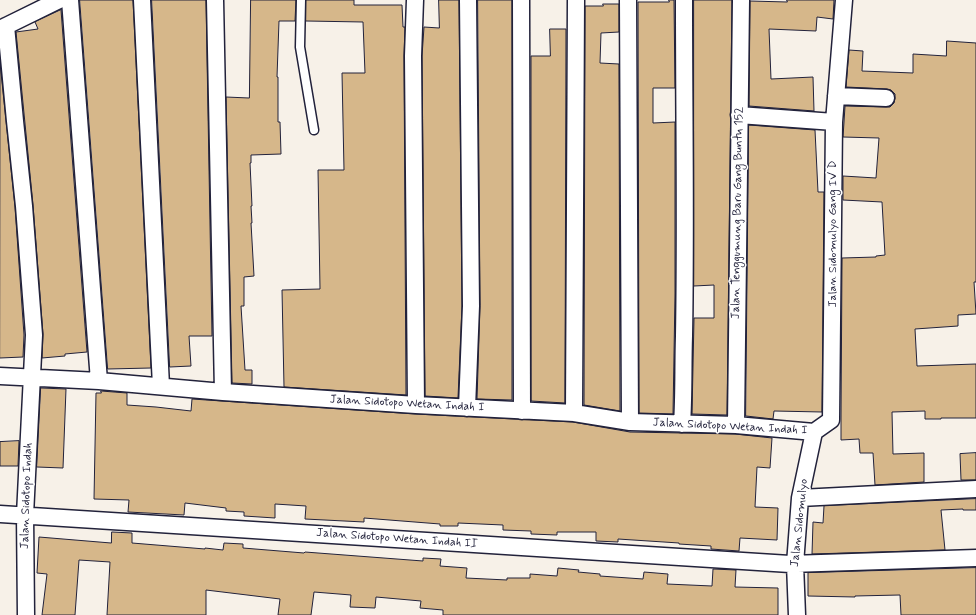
<!DOCTYPE html>
<style>
body{margin:0}
canvas{display:block;background:#f7f1e8}
</style>
<canvas width="976" height="615"></canvas>
<script>
const ctx = document.querySelector('canvas').getContext('2d');
ctx.lineJoin = 'round';
function fill(path, color) { ctx.fillStyle = color; ctx.fill(path, 'evenodd'); }
function stroke(path, color, width, dash) { ctx.strokeStyle = color; ctx.lineWidth = width; ctx.lineCap = dash ? 'butt' : 'round'; ctx.setLineDash(dash || []); ctx.stroke(path); }
function drawText(font, color, halo, rows, align = 'center') {
  ctx.font = font + ' Mynerve,sans-serif'; ctx.lineWidth = 3; ctx.setLineDash([]); ctx.textBaseline = 'middle'; ctx.strokeStyle = halo; ctx.fillStyle = color; for (const [text, x, y, turn = 0] of rows) {
    ctx.save(); ctx.translate(x, y); ctx.rotate((+turn || 0) * Math.PI / 180); ctx.textAlign = isNaN(turn) ? turn : align; if (halo) ctx.strokeText(text, 0, 0); ctx.fillText(text, 0, 0); ctx.restore();
  }
}
const building = new Path2D(`
 M80,0H133L151,368L108,369Z
 M152,0H206L212,336H189L191,366L170,367Z
 M251,0H296L295,21H279L277,77H278V122H280L281,154L251,155V163H250L252,206H251L252,223H251L254,276L244,277V306H241L245,370H252V384L232,383L226,97L249,98Z
 M306,0H354V5H402L403,27H405L404,56L406,395L284,387L282,290L320,289L318,170H344L342,73H365L363,22L306,21Z
 M439,0H459L462,306L458,398L425,396L422,56L424,27L439,28Z
 M478,0H512V400L477,399L480,306Z
 M669,0H674L675,88H653V123L675,122V294L673,414L639,413L638,2H669Z
 M694,0H732L727,415L692,414L694,318H714V285L694,286Z
 M787,0H834L833,19L817,17L816,31L769,29L771,79L813,77L814,111L749,106L750,1L787,2Z
 M603,4H619V32L601,33L600,63L619,64L620,411L584,405L585,6H603Z
 M61,10L87,352L65,354V356L42,358L43,334L33,205L16,32L38,29L35,22Z
 M550,29H566L565,403L531,401V56H550Z
 M947,41L976,43V282H974L976,314L958,315V326L915,329L917,366L976,364V418H941V419H925V411L892,412L893,454L924,453V482L875,485L873,453H860L859,439L841,440V418L842,258L876,257V256L885,255L882,202L843,200V176L876,178L879,138L843,137L844,122L845,106L886,107H890L894,103L895,98V94L891,90L887,89L846,87L849,50L863,51L862,71L913,73V54L946,56Z
 M0,63L15,207L24,335L23,357L0,358Z
 M749,125L815,130L818,192H824L822,412L774,411L773,419L746,416Z
 M41,388L66,389L63,468L37,467Z
 M101,391L127,393V405L156,407L191,411L192,399L416,414L573,422L630,432L735,434L772,438L770,468L757,467L755,507L778,508L777,540L740,538L739,551L711,549V546L679,544V543L618,539V542L596,541V532H557V535L531,534V531L503,530V525L458,523V526H440V524L364,518V522L305,519L306,506L275,504V518L244,516V512L226,511V508L185,503L184,515L128,512L129,500L94,499L96,393H101Z
 M19,441L18,466H0V442Z
 M976,453V480H961L960,454Z
 M976,499V510H963V509L941,510L945,550L812,554L813,522L823,523L824,506Z
 M112,532L132,533V543L205,549V548L223,550L224,543L243,544V548L304,553L305,552L423,561V558L441,559L440,566L467,568L466,578L507,580V578H530V574L557,576L558,568L579,570L578,572L600,574V576L643,579L644,572L668,574L667,584L712,586L713,569L736,570L735,587L778,588V615H443V610L420,608L421,601L376,597L375,608L350,607L351,595L314,592L311,615H278L280,599L206,590V615H107L110,562L79,560L75,615H42L47,574L37,573L39,537L111,543Z
 M976,568V615H901L900,595L855,596V597L808,596V573Z`);
fill(building, '#d6b78a');
stroke(building, '#22223b', 1);
const service = new Path2D(`
 M301,0L300,47L314,130`);
const minor = new Path2D(`
 M70,0L99,381
 M142,0L161,386
 M215,0L223,392
 M415,0L413,56L416,405
 M521,0L522,411
 M628,0L630,422
 M6,26L15,121L24,206L34,335L25,515L26,615
 M0,29L59,0
 M836,96L886,98
 M739,115L834,122
 M0,376L99,381L223,392L416,405L574,413L630,422L736,425L814,432
 M467,408L471,306L468,0
 M574,413L576,0
 M682,424C684,395 683,366 684,336C686,224 684,112 684,0
 M736,425L741,0
 M814,432L831,420L834,122L844,0
 M800,498L976,489
 M0,514L790,564L976,558
 M797,615L795,564L800,498L814,432`);
stroke(service, '#22223b', 11);
stroke(minor, '#22223b', 19);
stroke(service, '#fff', 8);
stroke(minor, '#fff', 16);
drawText('12px', '#22223b', '#fff', [
 ["Jalan Tenggumung Baru Gang Buntu 152",738,213,-89],
 ["Jalan Sidomulyo Gang IV D",833,234,-90],
 ["Jalan Sidotopo Wetan Indah I",407,404,3],
 ["Jalan Sidotopo Wetan Indah I",730,427,3],
 ["Jalan Sidotopo Indah",27,496,-88],
 ["Jalan Sidomulyo",800,523,-84],
 ["Jalan Sidotopo Wetan Indah II",397,539,4]
]);
</script>
